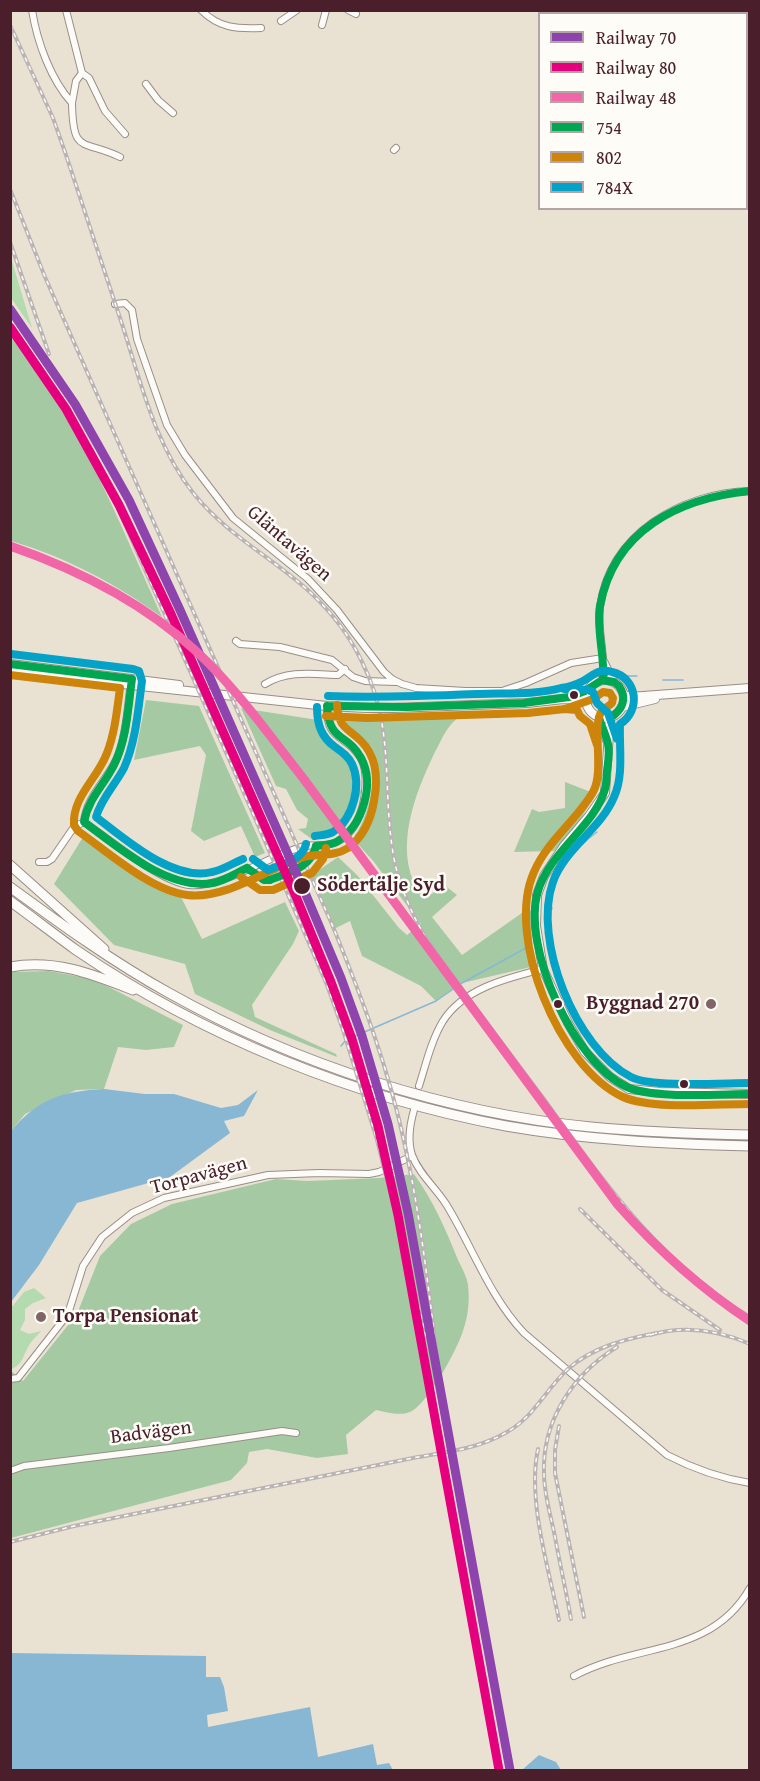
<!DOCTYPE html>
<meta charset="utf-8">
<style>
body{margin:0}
#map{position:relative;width:760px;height:1781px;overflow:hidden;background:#e9e2d3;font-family:"Gentium Book Plus",serif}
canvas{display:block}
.frame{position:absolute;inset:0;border:12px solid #4a1f2b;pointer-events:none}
.legend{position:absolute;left:538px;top:12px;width:210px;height:198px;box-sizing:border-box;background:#fdfcf7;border:2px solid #b5a4a5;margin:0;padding:8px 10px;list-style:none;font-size:18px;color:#4a1f2b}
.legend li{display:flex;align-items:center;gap:12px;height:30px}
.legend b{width:30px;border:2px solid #b5a4a5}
</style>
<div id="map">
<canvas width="760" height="1781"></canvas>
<div class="frame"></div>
<ul class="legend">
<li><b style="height:8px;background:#8e44ad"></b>Railway 70</li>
<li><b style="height:8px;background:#e5007d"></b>Railway 80</li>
<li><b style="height:8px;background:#f166a7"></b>Railway 48</li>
<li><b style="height:8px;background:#00a651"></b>754</li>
<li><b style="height:8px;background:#cc840b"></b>802</li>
<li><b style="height:8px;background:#04a2c6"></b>784X</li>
</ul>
</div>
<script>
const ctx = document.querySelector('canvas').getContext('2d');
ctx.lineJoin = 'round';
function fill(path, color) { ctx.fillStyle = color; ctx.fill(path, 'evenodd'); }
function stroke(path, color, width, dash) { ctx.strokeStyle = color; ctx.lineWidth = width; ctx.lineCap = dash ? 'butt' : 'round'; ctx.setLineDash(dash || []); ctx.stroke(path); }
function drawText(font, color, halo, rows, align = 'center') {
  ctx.font = font + ' "Gentium Book Plus",serif'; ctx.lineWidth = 5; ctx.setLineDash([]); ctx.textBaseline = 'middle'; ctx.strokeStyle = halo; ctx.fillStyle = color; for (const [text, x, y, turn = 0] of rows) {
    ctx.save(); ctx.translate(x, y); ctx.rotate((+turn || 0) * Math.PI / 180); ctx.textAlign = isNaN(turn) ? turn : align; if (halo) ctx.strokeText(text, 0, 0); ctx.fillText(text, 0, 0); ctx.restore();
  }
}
fill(new Path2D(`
 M10,258H11L32,328L11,298Z
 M34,1288L46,1298L33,1303L25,1309V1320L20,1330L29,1334L41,1331C37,1336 31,1341 28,1347C23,1356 22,1366 11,1369V1308L24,1292Z`), '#b4daaf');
fill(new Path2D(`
 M11,332C78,417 118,520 162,617C116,584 66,557 11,541Z
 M146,700L199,706L265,853L255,857L241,826L204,841L191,831L206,755L200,746L134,760Z
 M241,708L318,720L326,737L354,763L361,792L355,812L343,832L313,840L298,829L306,828L308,819L297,810L286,789L276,786Z
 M460,716C445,728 443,738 434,754C415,794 394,847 417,889L432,894L443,884L457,895L432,917L462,955L529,908L532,913L531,967L462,983L436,1001L421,986L362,956L350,921L334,929L309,877L338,857L357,875L399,928L407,935L421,924L374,862L357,843L359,842L355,835C367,821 380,769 371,753C363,739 349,739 345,721Z
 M565,782L596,794L576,826L554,851L514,852L532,809L539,812L565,808Z
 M83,837L180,895L202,939L285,902L299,931L293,944L252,1005L255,1017L336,1054L337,1057L270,1030L195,994L185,964L114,945L54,884Z
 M49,971L87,978L105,985L183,1025L174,1047L146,1050L118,1047L104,1089L76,1090L25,1114L11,1131V972Z
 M414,1174C433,1200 446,1230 458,1260C462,1268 467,1277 468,1285C470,1300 468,1317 463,1331C457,1350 429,1401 412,1411C402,1417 386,1412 376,1410L346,1435L348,1454L317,1458L267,1449L249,1452L247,1463L231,1480L11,1538V1371L23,1381L77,1314L100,1256L131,1224L172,1204L276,1179L307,1181L380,1178Z`), '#a5caa3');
fill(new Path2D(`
 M104,1089L145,1094H174L221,1108L238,1105L258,1090L244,1116L224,1121L230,1133L170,1177L77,1203L39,1265L11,1302V1131C38,1099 62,1091 104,1089Z
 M11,1653L206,1656V1677H220L224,1687L228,1711L207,1715L208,1727L310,1707L318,1757L373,1744L377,1765L389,1763L393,1770H11Z
 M539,1755L556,1762L561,1770H522Z`), '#88b7d4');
stroke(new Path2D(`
 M623,676H637
 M663,680H683
 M552,909C546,883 577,846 597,832
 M341,1046L346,1040L436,1001L462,983L526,948`), '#88b7d4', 1.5);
const minor = new Path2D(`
 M32,10C37,42 51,80 72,103C73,155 82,139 120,157
 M66,10L82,73L89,78L105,111L125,134
 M201,10C219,28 236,29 261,28
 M348,10L356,14
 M281,21L297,10
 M322,25L326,10
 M146,84L158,100L173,113
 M72,103L76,81L82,73
 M394,150L396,148
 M115,304L125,303L132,310L137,339L167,425L185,455L233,518L308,579L337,610L384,672L392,679L402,684L416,688L465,691H502L526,683L571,663L603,658
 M236,641L240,644L280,647L332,660L353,677L365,681L396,682
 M604,661L615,683
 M603,680C606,656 597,632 600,607C610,534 681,493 750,491
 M131,681C128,705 126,738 116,760C106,781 86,798 84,822C110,840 159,881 189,885C221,889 272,854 305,846C316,844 327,847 337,842C355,833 363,812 365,792C366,782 366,766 360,757C346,734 326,742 327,706
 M265,684C288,670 312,674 338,675L345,669
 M39,862H47L52,859L74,827L84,822
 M419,1086C426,1064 431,1041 443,1021C464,988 508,978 543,969
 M414,1110C410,1124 407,1140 412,1155C419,1174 435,1187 446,1204C472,1246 489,1296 524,1333L667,1455C694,1469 719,1478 750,1483
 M10,1379L18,1378L68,1314L83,1266L102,1237L132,1213L164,1198L268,1175L319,1173L369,1174L379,1172L412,1156
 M10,1471L24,1466L169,1448L282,1431L296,1433
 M574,1676C634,1643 711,1657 750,1588`);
const major = new Path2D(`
 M10,664L179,685
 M10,669L131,685L327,706L367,708
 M586 699a19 19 0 1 1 38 0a19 19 0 1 1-38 0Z
 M624,695L630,697L750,688
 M622,707L655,699
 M393,708L527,703L563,699L586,700
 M599,718L607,740
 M610,718L605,793L589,816L564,846L544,876L537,895L536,926L543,969L568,1023L585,1052L610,1077L629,1089L660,1092L750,1094`);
const highway = new Path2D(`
 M10,865L104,949
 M10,887C62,925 113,962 169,993C296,1064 446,1113 591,1127C643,1132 697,1134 750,1135
 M10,901C32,917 54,934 76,950C202,1036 355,1098 506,1126C586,1140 668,1144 750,1146
 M10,967C55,959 92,974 133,990`);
stroke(minor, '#998e88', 8);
stroke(major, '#998e88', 10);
stroke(highway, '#998e88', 11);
stroke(minor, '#fcfbf8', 6);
stroke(major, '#fcfbf8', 8);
stroke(highway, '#fcfbf8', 9);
const rail = new Path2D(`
 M10,25L53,118L65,152C84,209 103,267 122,324C141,383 155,445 194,494C227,535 273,558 311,593C332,613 350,636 362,662C395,727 382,785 393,853C398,883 410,910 425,937C462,991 502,1043 541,1095C603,1180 657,1261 750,1317
 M10,189L45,277L331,922C361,995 389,1069 405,1146C422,1223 430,1303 440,1381
 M10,242L49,354
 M92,450L251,809L327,985L343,1030L377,1140L427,1340
 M580,1209L662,1290L720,1330
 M650,1335C684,1325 718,1330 750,1344
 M559,1426L555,1450V1473L584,1617
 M538,1449C527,1500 549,1569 559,1620
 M10,1542L74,1526L418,1457C449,1452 480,1448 507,1432C534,1417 546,1389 568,1369C593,1347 625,1339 657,1333
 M571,1619C566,1591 560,1564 555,1537C551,1516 544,1495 544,1473C542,1421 573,1374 617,1347`);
stroke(rail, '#b9b3b3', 4);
stroke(rail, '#fdfcf7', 1.5, [4.5]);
const majorBridge = new Path2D(`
 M367,708H393`);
stroke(majorBridge, '#998e88', 10, []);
stroke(majorBridge, '#fcfbf8', 8);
stroke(new Path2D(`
 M10,664L132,679C128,707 127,739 114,765C104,785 88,799 84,822C118,847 168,891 213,883C225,881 236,873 247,868
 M603,680C605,655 596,630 600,606C614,530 679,498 750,491
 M327,706L407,707L524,703L569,697L585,691L602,680L614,682L619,686C628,699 622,710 610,718
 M599,718C602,727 606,735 608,744C610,753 608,762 607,771C606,777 607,783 605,789C595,826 550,851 538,891C521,947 574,1063 627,1087C653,1099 719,1094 750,1094
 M316,846C324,845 332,845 338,841C363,825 375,784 361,758C348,733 329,743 327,706
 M247,868L264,880H270C289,872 311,868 316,846`), '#00a651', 8);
stroke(new Path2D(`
 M10,675L120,688C117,710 115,732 107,753C98,778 72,797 74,825L78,831C108,852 150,890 187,895C226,900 268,868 304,857C319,853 334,857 348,848C363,837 371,819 374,801C378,780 377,757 361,741C347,727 339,729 337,705
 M564,709L577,710L580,716L590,724L597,745
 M326,716L367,718L528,713L565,709L593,699L603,692L610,693L613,698L612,703C609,706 605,708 602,711C591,725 605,771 593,792C577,820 547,841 534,872C505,936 559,1068 623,1097C653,1110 715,1104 750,1104
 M241,877L260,890H273L312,873L323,859L326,848`), '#cc840b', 8);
stroke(new Path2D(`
 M11,654L133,669L139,671L142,681C138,710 136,741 124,768C115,785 101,799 96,817C125,839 173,882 212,872C223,870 233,863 243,859
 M564,689L588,690L593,692L597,703L608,713L617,739
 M328,696C378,698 428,696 479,694C506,693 535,695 561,688C568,687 577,684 583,681C594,675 598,668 612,672C638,678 641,711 620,724C619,748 624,775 614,797C601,829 564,849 553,882C532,940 576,1049 631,1077C653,1088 723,1083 750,1083
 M315,836C321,835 328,835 333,832C353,819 362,785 352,764C348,756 342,752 335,747C321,737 317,724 317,707
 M253,859L268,870C282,864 302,861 306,844`), '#04a2c6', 8);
stroke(new Path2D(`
 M10,309L75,404L129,500L180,610L306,895L341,978L362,1036L388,1124L408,1213L510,1770`), '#8e44ad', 9);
stroke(new Path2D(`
 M10,327L66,409L119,505L171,614L297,899L331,982L352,1039L378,1126L398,1215L499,1770`), '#e5007d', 9);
stroke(new Path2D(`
 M10,546C79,570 143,602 197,652C237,689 269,735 303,778L618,1205C657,1249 700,1288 750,1321`), '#f166a7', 9);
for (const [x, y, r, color] of [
 [574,695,5,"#4a1f2b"],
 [302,886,9,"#4a1f2b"],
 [558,1004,5,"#4a1f2b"],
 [711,1004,6,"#826366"],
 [684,1084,5,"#4a1f2b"],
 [41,1317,6,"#826366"]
]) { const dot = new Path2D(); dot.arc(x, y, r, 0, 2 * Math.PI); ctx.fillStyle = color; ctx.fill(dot); stroke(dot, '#fdfcf7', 2); }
drawText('20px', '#4a1f2b', '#fdfcf7', [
 ["Gläntavägen",289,544,41],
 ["Torpavägen",199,1176,-15],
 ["Badvägen",151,1433,-7]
]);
drawText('bold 20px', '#4a1f2b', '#fdfcf7', [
 ["Södertälje Syd",317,886]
], 'left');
drawText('bold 20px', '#4a1f2b', '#fdfcf7', [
 ["Byggnad 270",699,1004],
 ["Torpa Pensionat",53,1317,"left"]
], 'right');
</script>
